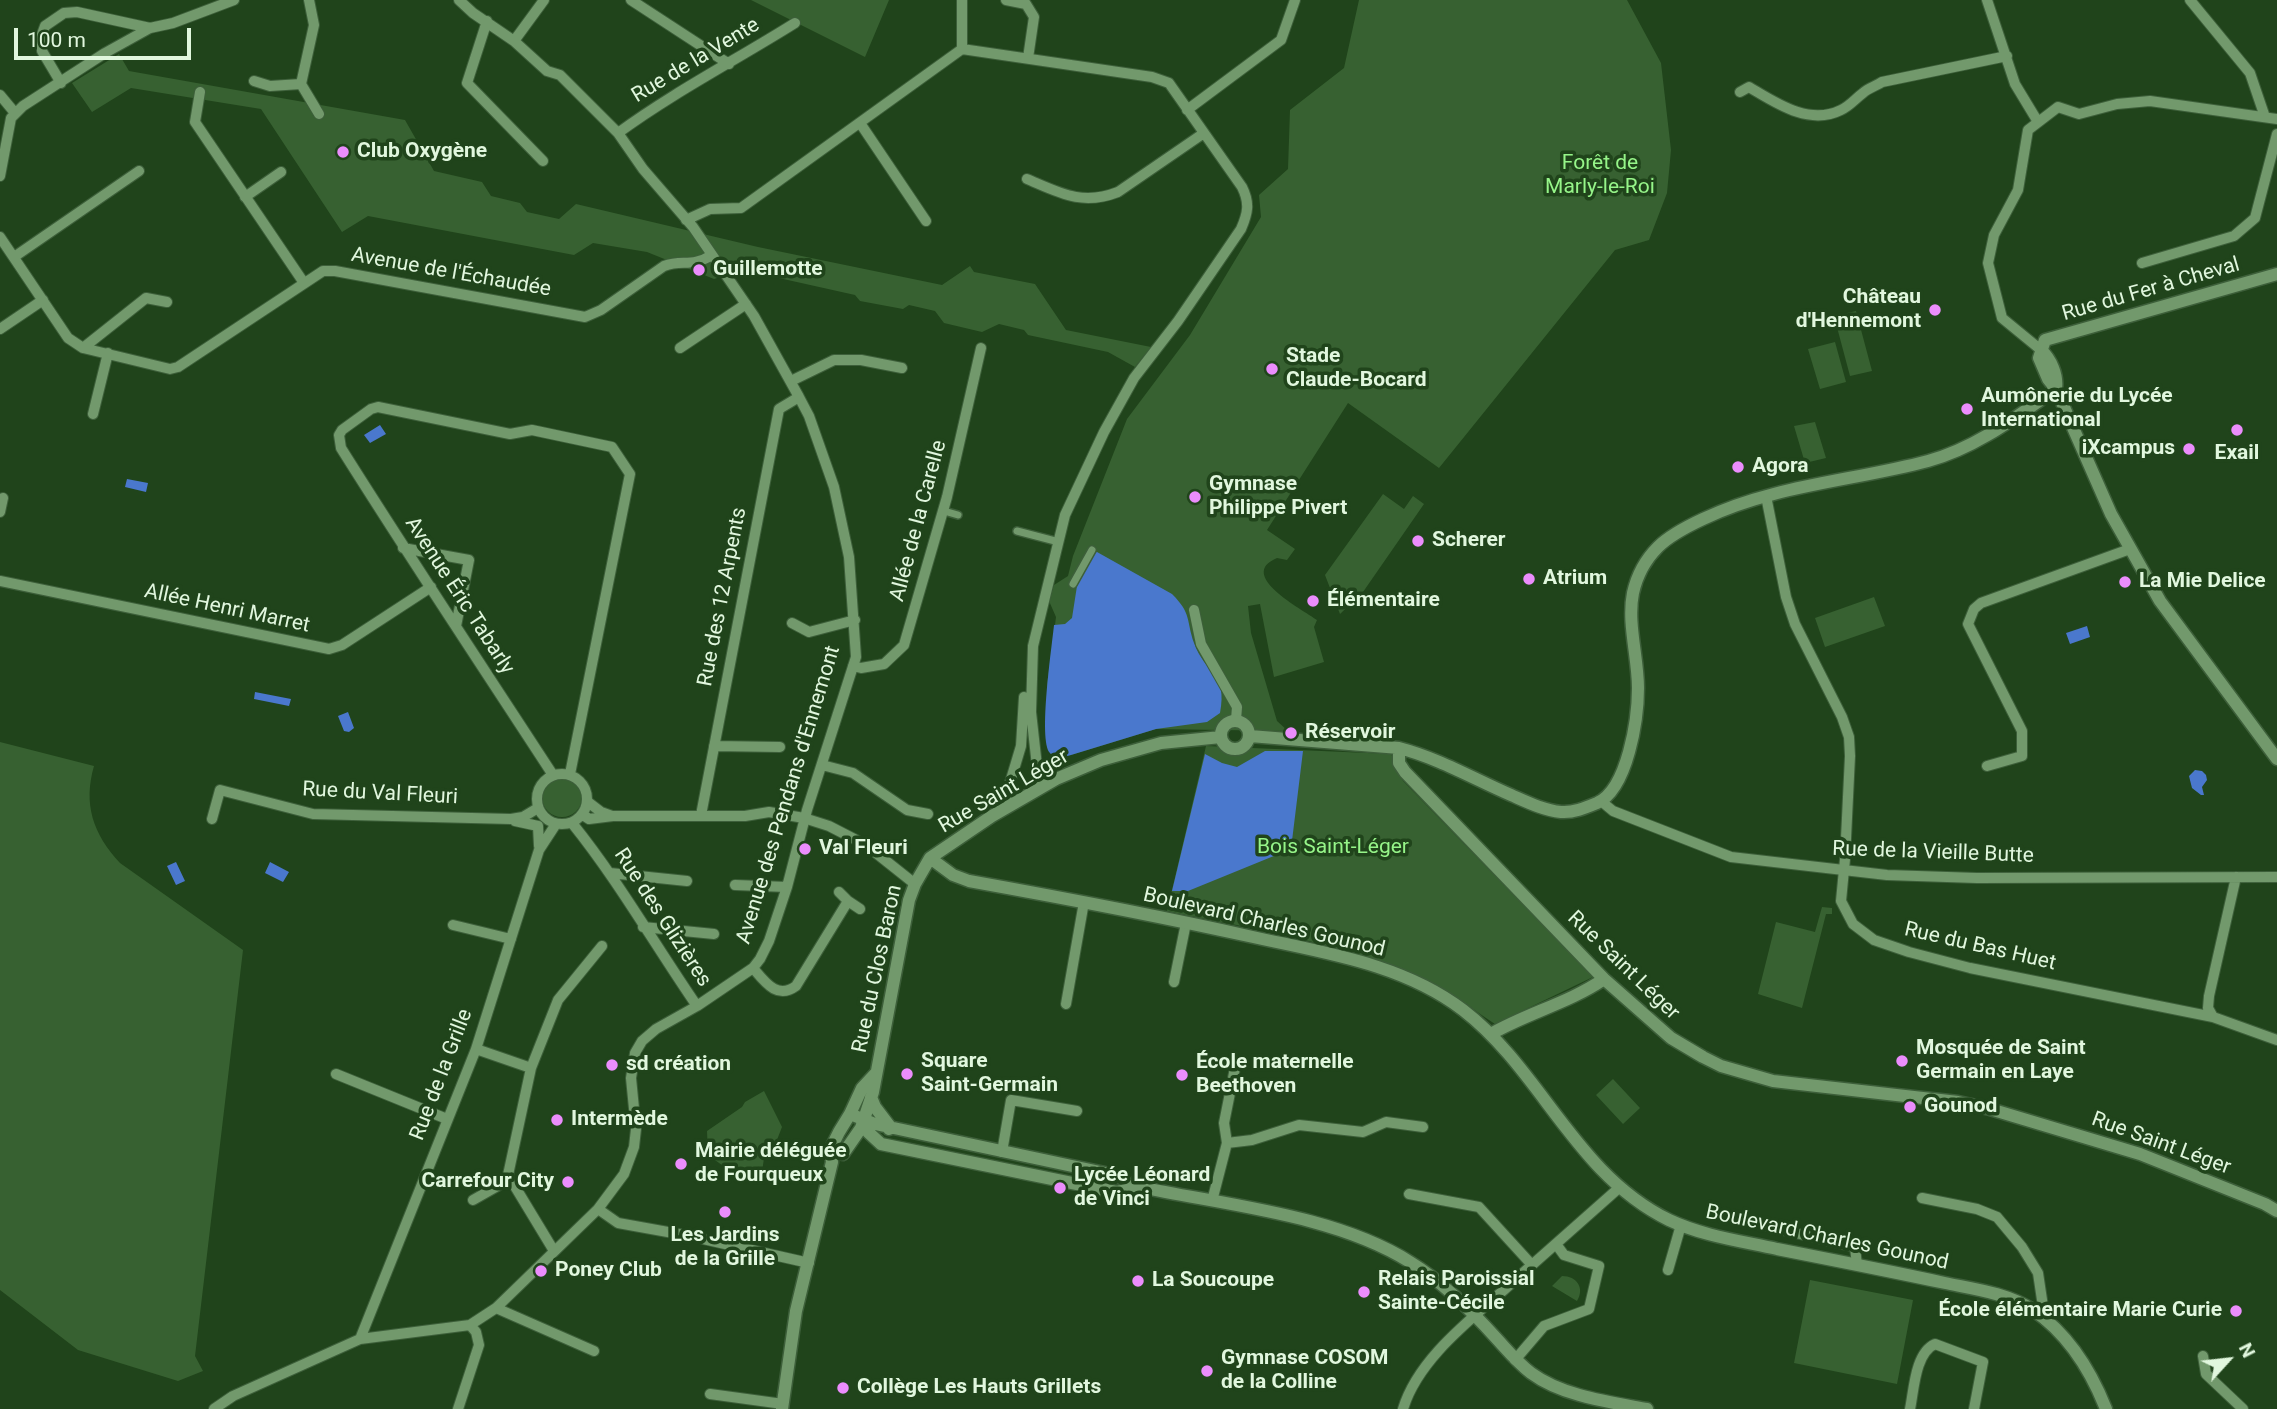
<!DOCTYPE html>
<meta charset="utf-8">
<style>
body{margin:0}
#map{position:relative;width:2277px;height:1409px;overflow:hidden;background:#20441b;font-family:Roboto,sans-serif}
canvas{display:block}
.north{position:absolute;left:2193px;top:1325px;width:70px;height:70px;-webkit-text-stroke:5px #20441b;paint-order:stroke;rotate:63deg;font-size:19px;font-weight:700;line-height:28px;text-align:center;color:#e1f7de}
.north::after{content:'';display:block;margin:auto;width:24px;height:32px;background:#e1f7de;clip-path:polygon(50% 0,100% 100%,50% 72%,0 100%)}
.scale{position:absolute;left:14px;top:28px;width:177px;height:32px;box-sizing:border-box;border:4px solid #e1f7de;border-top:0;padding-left:9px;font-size:21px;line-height:24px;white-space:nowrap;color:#e1f7de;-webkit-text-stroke:5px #20441b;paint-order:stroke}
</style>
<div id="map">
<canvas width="2277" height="1409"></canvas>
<div class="north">N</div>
<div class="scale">100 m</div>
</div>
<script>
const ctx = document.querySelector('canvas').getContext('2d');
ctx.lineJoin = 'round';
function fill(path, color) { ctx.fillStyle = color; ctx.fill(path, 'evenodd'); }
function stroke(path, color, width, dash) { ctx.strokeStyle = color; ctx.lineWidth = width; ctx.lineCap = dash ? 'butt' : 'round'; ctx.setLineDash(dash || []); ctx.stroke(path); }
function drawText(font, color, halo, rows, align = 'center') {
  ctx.font = font + ' Roboto,sans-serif'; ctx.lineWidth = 7; ctx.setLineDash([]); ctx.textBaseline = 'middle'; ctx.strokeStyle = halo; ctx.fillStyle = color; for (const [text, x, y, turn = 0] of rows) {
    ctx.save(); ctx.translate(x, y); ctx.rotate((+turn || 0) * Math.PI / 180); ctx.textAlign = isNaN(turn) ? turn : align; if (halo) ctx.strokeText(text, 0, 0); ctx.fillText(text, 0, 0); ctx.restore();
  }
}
fill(new Path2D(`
 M751,0H889L865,57Z
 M1359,0H1627L1661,63L1671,150L1667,193L1649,240L1615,250L1439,468L1348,403L1267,530L1295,549L1287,560L1277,558C1236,575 1302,609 1317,620L1314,627L1324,662L1274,677L1260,604L1248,606L1251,633L1277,721L1288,731L1156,729L1071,755L1057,757L1051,755L1047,747V685L1056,617L1049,601L1054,585L1068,576L1073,556L1127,419L1190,335L1261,217L1259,195L1288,169L1290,110L1344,68Z
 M119,54L129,71L405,120L434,171L482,182L491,196L520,203L527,212L559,219L576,204L758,247L942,285L970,266L974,272L1035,284L1066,330L1151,347L1135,367L1108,352L1028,335L1024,330L999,324L982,332L944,323L935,311L909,305L903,309L860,301L855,295L743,270L714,279L647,252L593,243L574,255L368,216L342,232L261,109L131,88L92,112L72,83Z
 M1856,311L1872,371L1850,376L1834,316Z
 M1835,342L1846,382L1820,389L1808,349Z
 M1815,422L1826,458L1805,463L1794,426Z
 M1383,494L1404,509L1413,496L1424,504L1363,592L1340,614L1325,575Z
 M1874,597L1885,626L1825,647L1815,618Z
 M0,742L94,766C83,804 93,834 120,863L243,950L195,1356L203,1371L178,1381L78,1350L0,1290Z
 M1206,746L1391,754L1403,781L1593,977L1495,1024C1468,1006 1442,985 1412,973C1334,942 1250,928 1167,911Z
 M542 797a20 20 0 1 1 40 0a20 20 0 1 1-40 0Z
 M1822,907L1832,908V914H1826L1802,1008L1758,994L1776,922L1815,932Z
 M1613,1079L1640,1108L1623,1124L1596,1095Z
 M764,1091L782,1127L775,1145L765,1152L761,1178L746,1177L743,1170L726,1168L708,1155L707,1131L742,1107L745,1102Z
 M1562,1276C1577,1276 1585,1288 1577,1301L1552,1286Z
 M1810,1280L1913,1300L1897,1384L1794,1363Z`), '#376131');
fill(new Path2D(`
 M380,425L386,434L370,443L364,435Z
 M127,479L148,483L146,492L125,487Z
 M1097,552L1172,594C1192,614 1186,620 1194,643C1205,674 1228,673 1220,713L1207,722L1156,729L1071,755C1064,757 1055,759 1050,753C1038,740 1052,646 1054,625L1065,624L1072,618L1077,586L1093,553Z
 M2087,626L2090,637L2070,644L2066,633Z
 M255,692L291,699L289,706L254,699Z
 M348,712L354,728L349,732L344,731L338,716Z
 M1265,751H1303L1291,849L1188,891H1172L1205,754L1222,763L1237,767Z
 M2195,770L2202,771L2206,775L2207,780L2202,787L2204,795H2201L2192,788L2189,776Z
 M176,862L185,881L176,885L167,866Z
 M270,862L289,872L283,882L265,873Z`), '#4a78cd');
const pedestrian = new Path2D(`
 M944,511L958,515
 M1017,531L1059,542
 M1073,584L1092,550`);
const minor = new Path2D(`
 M309,0L314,25L301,84L319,114
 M631,0L729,64
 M962,0V49
 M1006,0L1026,4L1034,17L1028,58
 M1987,0L2015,84L2038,122
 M2190,0L2250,73L2265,117
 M487,21L467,83L543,161
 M514,41L544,0
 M254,81L270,86L301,84
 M61,83L42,51L41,37L45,26L64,13L77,12L150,28
 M200,92L195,122L304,283
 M1740,92L1749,87C1776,103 1809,126 1841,110C1850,106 1855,99 1863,93C1868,88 1876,86 1882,82L2007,56
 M0,95L15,113
 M1187,110L1281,40L1295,0
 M860,123L926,221
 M618,133C674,92 736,60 795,23
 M0,176L11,118L23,106L105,53L150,28L173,23L234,0
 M1027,179C1060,193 1082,206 1118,192L1204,133
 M245,197L281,172
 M686,220L710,209L741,208L962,49L1152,77L1169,83L1242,187C1250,203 1248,213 1241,229L1178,321L1134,378L1104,432L1065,515L1033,646L1031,712L1038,775L1042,787
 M0,237L68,338L83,348L170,369L178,367L323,271H335L585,317L601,310L664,266C683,259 691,268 712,255
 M14,257L139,171
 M2142,263L2234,236L2255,218L2277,134
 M0,329L43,300
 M83,348L146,298L167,302
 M680,348L746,304
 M2041,350L2002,318L1988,263L1994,235L2018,190L2028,130L2058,107L2079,114L2117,104L2150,101L2277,119
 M791,381L834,360H861L902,368
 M93,414L108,353
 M1766,496L1786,597L1795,624L1842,717L1849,737L1850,756L1845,859L1841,901L1853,924L1874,940L1909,952L1970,968L2213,1017
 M0,512L3,498
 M403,548L469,560L456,626
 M0,581L329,649L342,645L431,587
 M1194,610L1201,644L1237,707L1236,720
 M792,623L809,632L855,620
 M853,666L861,668L884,664L904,645L947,497L981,348
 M714,746L780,747
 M822,765L853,773L907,810L928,814
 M1987,766L2022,756V731L1968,624L1974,609L1981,603L2130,549
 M537 799a25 25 0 1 1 50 0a25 25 0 1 1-50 0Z
 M553,775C482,666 410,558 341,448L339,435L342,430L371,409L378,407L510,434L532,430L612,447L630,474L570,774
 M1601,801L1613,811L1731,857L1887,875L1977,878L2277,877
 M588,802L601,812L612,816
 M1009,806V786L1021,746L1024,697
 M583,815L589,819L613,816H745L769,812L804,818L829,826L866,845L915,884
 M701,815L779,409L799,397
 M212,819L220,790L313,814L511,819L523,817L538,808
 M515,821L538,826L539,846
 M572,823C618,880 655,945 697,1006
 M610,873L687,881
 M2236,877L2209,996L2208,1008L2213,1017L2277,1040
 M735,885L787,887
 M848,901L860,909
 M453,925L511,939
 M643,927L714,934
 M753,968C765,982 777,1000 796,986L848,901L839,892
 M1174,982L1186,923
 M1066,1004L1084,902
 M476,1049L531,1068
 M336,1074L447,1119
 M1227,1143L1252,1140L1299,1125L1363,1132L1386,1122L1423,1127
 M1002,1152L1011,1100L1077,1111
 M1409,1194L1479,1207L1532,1265
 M1922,1198L1977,1209L1997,1217L2022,1247L2038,1273L2045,1320
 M473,1200L510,1179
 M1212,1201L1227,1143L1224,1123L1235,1068
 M598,1209L618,1223L690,1236L809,1263
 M1736,1219L1855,1247L1857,1265
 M554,1251L508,1175L531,1068L558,1000L602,946
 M1668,1270L1681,1225
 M496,1308L594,1351
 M360,1339L476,1049L539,850L556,824
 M2203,1356L2206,1374L2243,1409
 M1515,1360L1544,1326L1589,1309L1599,1266L1564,1255L1556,1244
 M710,1394L783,1404
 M214,1409L233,1396L360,1339L470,1325L496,1308L598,1209L624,1174L634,1147L636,1129L631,1078L635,1053L642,1041L656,1029L697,1006L753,968L760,959L769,941L787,887L807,810L856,657L849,557L834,487L809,416L799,397L754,316L693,227L643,169L618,133L560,75L547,71L514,41L473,13L459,0
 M458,1409L479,1345L476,1332L470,1325
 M1403,1409C1419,1356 1476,1316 1515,1280C1550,1249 1585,1218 1620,1187
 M1910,1409C1914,1390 1915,1353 1935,1344L1983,1362L1974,1409`);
const tertiary = new Path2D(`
 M2277,274L2045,340L2039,358L2048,379L2056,389L2111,514L2160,601L2277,759
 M2041,350C2051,359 2058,375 2056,389
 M1221 735a14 14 0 1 1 28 0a14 14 0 1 1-28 0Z
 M1250,736L1399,748C1438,758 1474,779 1511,795C1527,802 1543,810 1561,812C1573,813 1585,808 1597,803C1628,789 1638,718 1638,688C1638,657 1627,623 1633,593C1637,575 1646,559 1658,547C1670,535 1688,526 1703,519C1774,485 1853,481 1928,461C1976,448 2016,417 2056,389
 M1399,748V763L1405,772L1604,979L1671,1038L1703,1057L1721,1066L1773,1081L1958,1102L1990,1109L2140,1154L2265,1204L2277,1211
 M930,858L953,875L969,881C1064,898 1159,916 1253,937C1325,953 1403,964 1463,1010C1542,1071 1575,1174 1669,1220C1703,1236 1741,1241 1777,1249C1833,1260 1889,1271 1945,1283C1974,1289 2007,1293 2033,1310C2067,1333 2091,1371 2106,1409
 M1491,1034C1527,1013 1569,1003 1604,979
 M871,1097L875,1107L891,1128L889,1129
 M850,1114L875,1124L1119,1176L1140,1187C1225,1205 1336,1215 1410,1262C1443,1282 1471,1310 1497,1339C1508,1351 1518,1363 1531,1373C1562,1396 1609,1402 1647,1409
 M865,1119L868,1132L881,1144L1116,1192L1140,1187
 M843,1154L861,1128L873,1092L909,900L915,884L930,858L992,816L1056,779L1101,760L1161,743L1221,737
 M782,1409L796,1311L832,1162L830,1150L839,1132L850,1114L862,1088L875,1074`);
stroke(pedestrian, '#3d5f3a', 10);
stroke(minor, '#3d5f3a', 12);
stroke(tertiary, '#3d5f3a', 15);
stroke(pedestrian, '#72996c', 7);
stroke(minor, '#72996c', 10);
stroke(tertiary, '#72996c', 12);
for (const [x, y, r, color] of [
 [343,152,7,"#eb8dfc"],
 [699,270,7,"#eb8dfc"],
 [1935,310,7,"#eb8dfc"],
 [1272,369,7,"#eb8dfc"],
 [1967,409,7,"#eb8dfc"],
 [2237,430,7,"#eb8dfc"],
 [2189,449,7,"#eb8dfc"],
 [1738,467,7,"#eb8dfc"],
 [1195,497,7,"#eb8dfc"],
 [1418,541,7,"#eb8dfc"],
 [1529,579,7,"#eb8dfc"],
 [2125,582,7,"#eb8dfc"],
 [1313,601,7,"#eb8dfc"],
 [1291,733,7,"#eb8dfc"],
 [805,849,7,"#eb8dfc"],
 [1902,1061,7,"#eb8dfc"],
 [612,1065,7,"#eb8dfc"],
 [907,1074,7,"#eb8dfc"],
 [1182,1075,7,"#eb8dfc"],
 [1910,1107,7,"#eb8dfc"],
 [557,1120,7,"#eb8dfc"],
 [681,1164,7,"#eb8dfc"],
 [568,1182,7,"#eb8dfc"],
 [1060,1188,7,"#eb8dfc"],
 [725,1212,7,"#eb8dfc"],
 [541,1271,7,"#eb8dfc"],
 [1138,1281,7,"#eb8dfc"],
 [1364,1292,7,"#eb8dfc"],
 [2236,1311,7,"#eb8dfc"],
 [1207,1371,7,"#eb8dfc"],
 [843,1388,7,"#eb8dfc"]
]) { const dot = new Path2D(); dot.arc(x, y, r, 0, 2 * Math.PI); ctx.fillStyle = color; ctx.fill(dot); stroke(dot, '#20441b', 2.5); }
drawText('21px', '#e1f7de', '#20441b', [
 ["Rue de la Vente",696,61,-31],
 ["Avenue de l'Échaudée",451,273,10],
 ["Rue du Fer à Cheval",2151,290,-16],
 ["Allée de la Carelle",919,521,-75],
 ["Avenue Éric Tabarly",459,596,57],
 ["Rue des 12 Arpents",723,597,-79],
 ["Allée Henri Marret",227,609,12],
 ["Rue Saint Léger",1004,792,-30],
 ["Rue du Val Fleuri",380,794,3],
 ["Avenue des Pendans d'Ennemont",789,795,-73],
 ["Rue de la Vieille Butte",1933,853,2],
 ["Rue des Glizières",662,918,57],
 ["Boulevard Charles Gounod",1264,923,13],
 ["Rue du Bas Huet",1980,947,13],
 ["Rue Saint Léger",1623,966,44],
 ["Rue du Clos Baron",878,969,-78],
 ["Rue de la Grille",442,1075,-69],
 ["Rue Saint Léger",2161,1144,20],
 ["Boulevard Charles Gounod",1827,1238,12]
]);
drawText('bold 21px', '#e1f7de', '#20441b', [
 ["Club Oxygène",357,152],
 ["Guillemotte",713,270],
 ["Château",1921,298,"right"],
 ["d'Hennemont",1921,322,"right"],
 ["Stade",1286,357],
 ["Claude-Bocard",1286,381],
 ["Aumônerie du Lycée",1981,397],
 ["International",1981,421],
 ["iXcampus",2175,449,"right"],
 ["Exail",2237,454,"center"],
 ["Agora",1752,467],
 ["Gymnase",1209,485],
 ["Philippe Pivert",1209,509],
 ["Scherer",1432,541],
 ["Atrium",1543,579],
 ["La Mie Delice",2139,582],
 ["Élémentaire",1327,601],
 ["Réservoir",1305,733],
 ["Val Fleuri",819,849],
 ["Mosquée de Saint",1916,1049],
 ["Germain en Laye",1916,1073],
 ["Square",921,1062],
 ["Saint-Germain",921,1086],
 ["École maternelle",1196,1063],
 ["Beethoven",1196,1087],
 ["sd création",626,1065],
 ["Gounod",1924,1107],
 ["Intermède",571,1120],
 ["Mairie déléguée",695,1152],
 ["de Fourqueux",695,1176],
 ["Lycée Léonard",1074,1176],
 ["de Vinci",1074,1200],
 ["Carrefour City",554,1182,"right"],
 ["Les Jardins",725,1236,"center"],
 ["de la Grille",725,1260,"center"],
 ["Poney Club",555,1271],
 ["Relais Paroissial",1378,1280],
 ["Sainte-Cécile",1378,1304],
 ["La Soucoupe",1152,1281],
 ["École élémentaire Marie Curie",2222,1311,"right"],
 ["Gymnase COSOM",1221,1359],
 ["de la Colline",1221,1383],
 ["Collège Les Hauts Grillets",857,1388]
], 'left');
drawText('21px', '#96f589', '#20441b', [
 ["Forêt de",1600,164],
 ["Marly-le-Roi",1600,188],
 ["Bois Saint-Léger",1333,848]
]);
</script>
